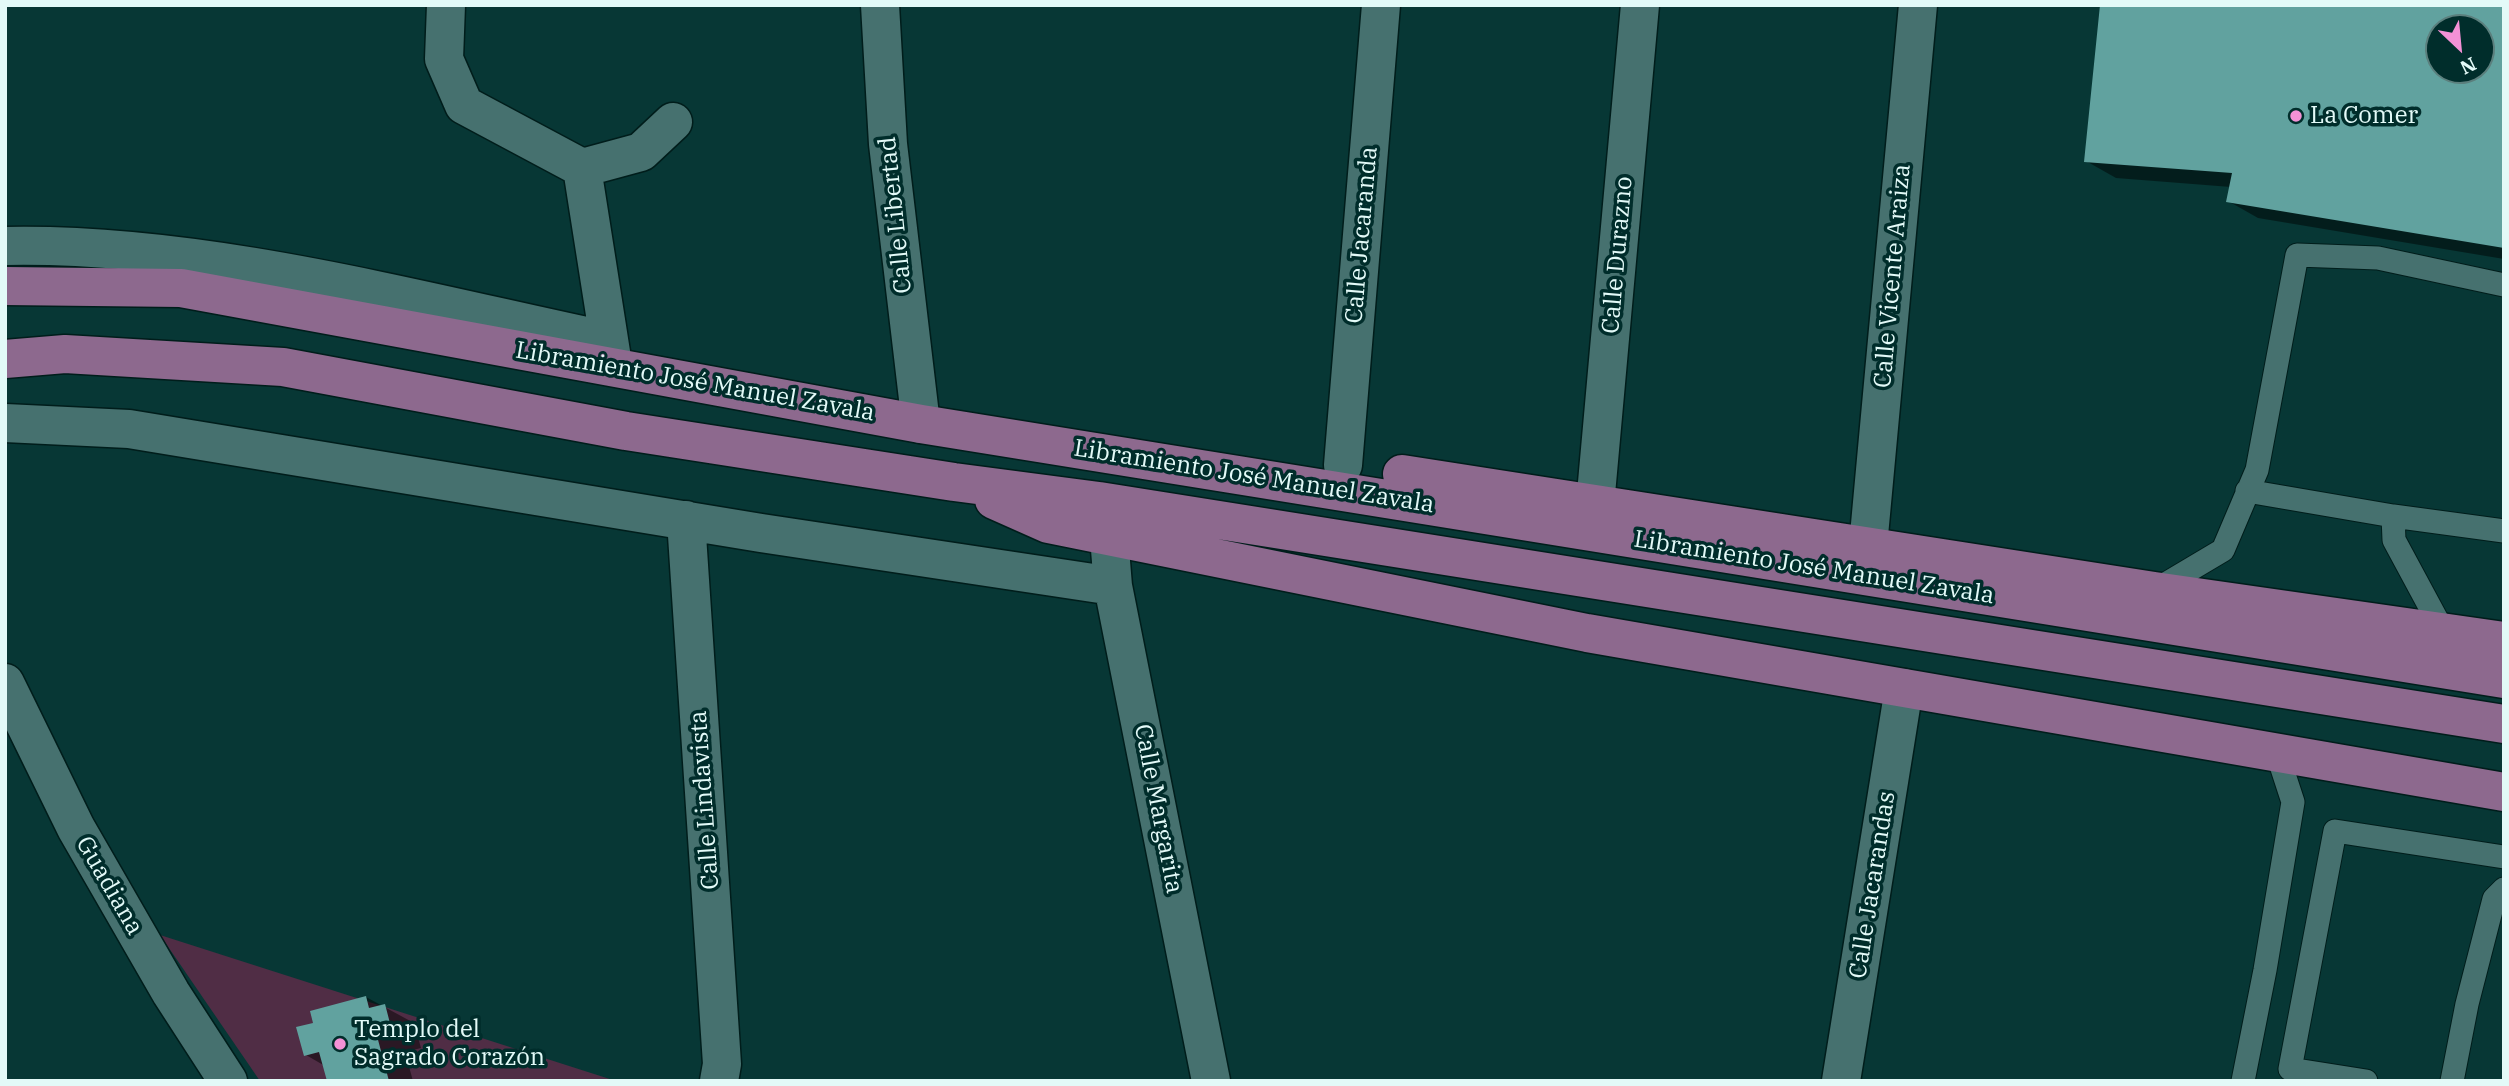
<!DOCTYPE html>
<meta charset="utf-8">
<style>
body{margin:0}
#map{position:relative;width:2509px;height:1086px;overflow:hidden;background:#073735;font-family:"IBM Plex Serif",serif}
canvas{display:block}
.frame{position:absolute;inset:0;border:7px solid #e3faf8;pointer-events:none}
.north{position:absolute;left:2425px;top:14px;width:70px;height:70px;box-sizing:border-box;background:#002d2b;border:2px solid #5b7f7d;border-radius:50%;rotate:154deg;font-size:19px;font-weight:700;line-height:28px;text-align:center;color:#e3faf8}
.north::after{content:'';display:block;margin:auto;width:24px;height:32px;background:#f391d6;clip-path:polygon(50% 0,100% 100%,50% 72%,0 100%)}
</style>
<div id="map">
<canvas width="2509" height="1086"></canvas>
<div class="frame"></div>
<div class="north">N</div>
</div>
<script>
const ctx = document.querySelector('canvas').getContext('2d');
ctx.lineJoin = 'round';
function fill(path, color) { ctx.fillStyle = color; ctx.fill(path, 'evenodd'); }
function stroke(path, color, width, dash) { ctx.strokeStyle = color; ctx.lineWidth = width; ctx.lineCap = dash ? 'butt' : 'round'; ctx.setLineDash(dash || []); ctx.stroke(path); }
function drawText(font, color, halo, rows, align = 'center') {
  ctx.font = font + ' "IBM Plex Serif",serif'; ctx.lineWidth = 7; ctx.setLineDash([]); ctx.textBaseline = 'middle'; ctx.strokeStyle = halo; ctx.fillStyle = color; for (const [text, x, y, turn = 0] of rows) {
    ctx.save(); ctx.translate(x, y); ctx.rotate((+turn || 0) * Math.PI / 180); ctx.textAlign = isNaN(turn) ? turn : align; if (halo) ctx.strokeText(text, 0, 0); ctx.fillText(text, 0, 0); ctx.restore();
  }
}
fill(new Path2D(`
 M160,935L616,1081H260Z`), '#502d45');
fill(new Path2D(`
 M2102,5H2504V259L2258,218L2228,201L2231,187L2116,178L2086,161ZM2439,28H2481V70H2439Z
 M366,997L414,1023L421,1048L405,1052L413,1081H329L325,1066L306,1055L316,1024Z`), '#0007');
fill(new Path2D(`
 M2100,5H2504V248L2226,202L2232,173L2084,162ZM2439,28H2481V70H2439Z
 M366,996L369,1008L385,1004L392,1031L377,1036L389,1081H327L319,1052L304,1056L296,1027L313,1023L310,1011Z`), '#61a29f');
const service = new Path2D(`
 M2247,491L2393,516
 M2154,591L2223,550L2257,470L2297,255L2378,258L2504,285
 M2443,631L2394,540L2393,516L2504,531
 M2243,1081L2265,970L2293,802L2277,753
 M2366,1081L2290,1069L2335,831L2504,857
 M2452,1081L2467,1004L2494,899L2504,889`);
const minor = new Path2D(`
 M446,5L444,59L464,105L582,168L641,152L673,122
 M880,5L888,144L921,424
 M582,168L613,365
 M5,246C203,242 415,300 609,341
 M5,423L129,429L761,533L1113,586
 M1343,465L1381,5
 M1595,505L1640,5
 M686,520L722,1064L719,1081
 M1109,537L1113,586L1211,1081
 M1868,546L1918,5
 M5,683L76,828L171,993L228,1081
 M1841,1081L1904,688`);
const primary = new Path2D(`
 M5,286L181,288L921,424L2504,679
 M5,359L65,354L283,367L626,431L954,482L1099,501L2504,724
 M1402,474L2154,591L2504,641
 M994,500L1048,524L1587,633L2504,792`);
stroke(service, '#001d1b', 25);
stroke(minor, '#001d1b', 41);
stroke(primary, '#001d1b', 41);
stroke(service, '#46716f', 23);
stroke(minor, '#46716f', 38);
stroke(primary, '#8d698e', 38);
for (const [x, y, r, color] of [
 [2296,116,7,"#f391d6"],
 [340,1044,7,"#f391d6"]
]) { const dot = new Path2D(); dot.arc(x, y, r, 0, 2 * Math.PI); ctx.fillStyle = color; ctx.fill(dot); stroke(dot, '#002d2b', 2.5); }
drawText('24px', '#e3faf8', '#002d2b', [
 ["La Comer",2310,116],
 ["Templo del",354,1030],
 ["Sagrado Corazón",354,1058]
], 'left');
drawText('24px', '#e3faf8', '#002d2b', [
 ["Calle Libertad",896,215,-96],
 ["Calle Jacaranda",1362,235,-85],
 ["Calle Durazno",1618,255,-85],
 ["Calle Vicente Araiza",1893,276,-85],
 ["Libramiento José Manuel Zavala",695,382,10],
 ["Libramiento José Manuel Zavala",1254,477,9],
 ["Libramiento José Manuel Zavala",1814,568,9],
 ["Calle Lindavista",705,800,-94],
 ["Calle Margarita",1158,809,79],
 ["Calle Jacarandas",1873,885,-81],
 ["Guadiana",109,886,60]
]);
</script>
